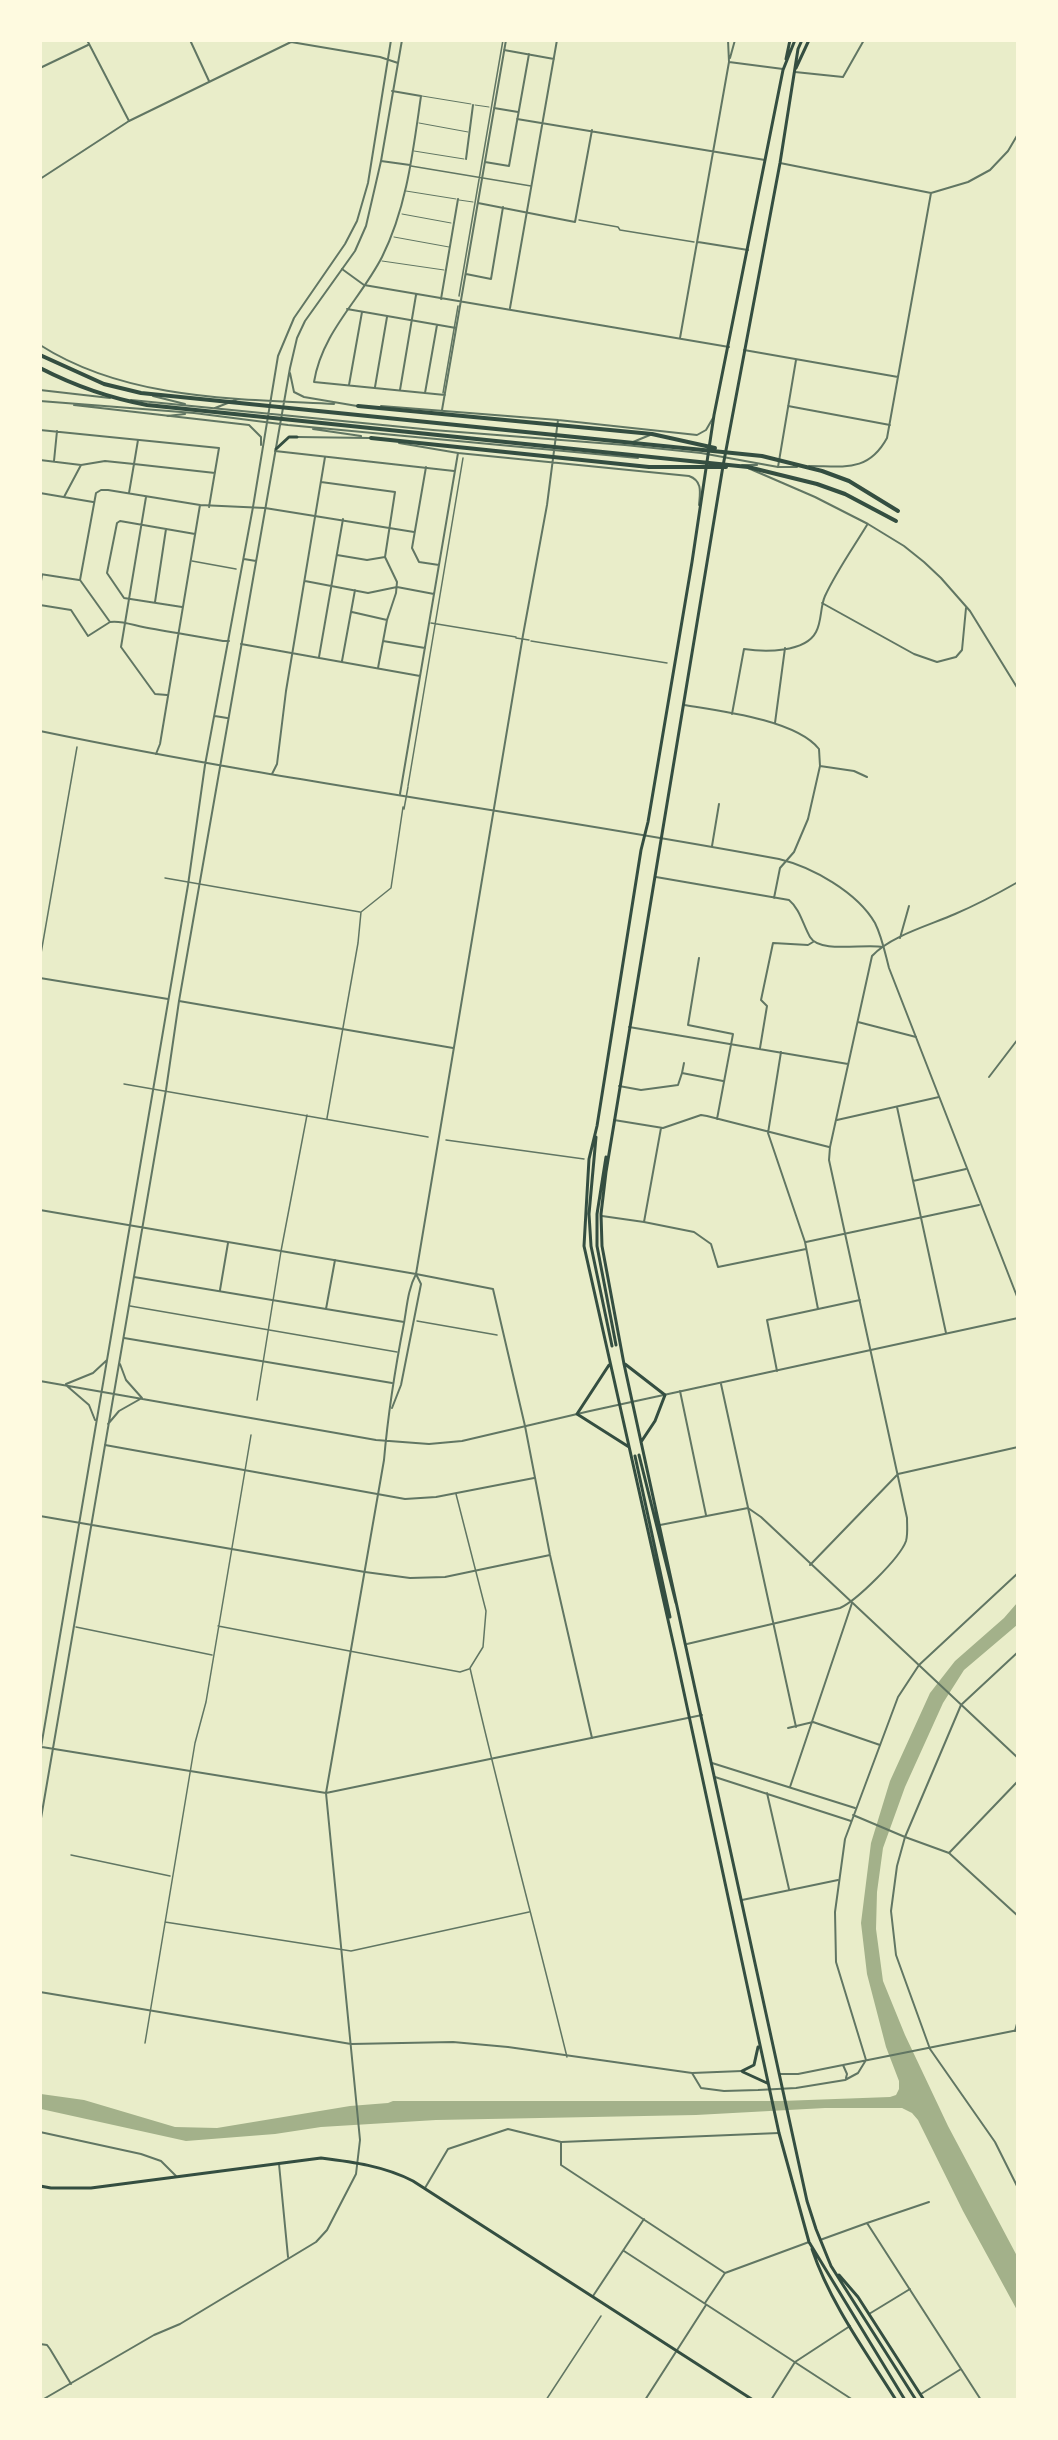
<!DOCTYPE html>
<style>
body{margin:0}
#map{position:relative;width:1058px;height:2440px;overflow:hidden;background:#e9edc9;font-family:Rubik,sans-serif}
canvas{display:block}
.frame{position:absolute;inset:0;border:42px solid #fefae0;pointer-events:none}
</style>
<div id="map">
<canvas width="1058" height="2440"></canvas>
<div class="frame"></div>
</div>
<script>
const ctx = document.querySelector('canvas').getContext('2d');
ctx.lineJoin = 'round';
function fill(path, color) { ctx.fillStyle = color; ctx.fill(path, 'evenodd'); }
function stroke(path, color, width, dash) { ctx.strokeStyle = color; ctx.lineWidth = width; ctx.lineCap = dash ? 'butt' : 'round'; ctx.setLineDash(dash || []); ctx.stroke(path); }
fill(new Path2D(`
 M1017,1603V1625L964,1670L943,1703L905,1787L883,1848L877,1892L876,1929L883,1981L905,2035L948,2126L1017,2256V2310L963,2211L918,2120L912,2113L902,2108H825L696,2115L436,2120L321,2127L275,2134L186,2141L41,2109V2094L84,2100L175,2127L217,2128L350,2106L388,2103L393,2101H781L890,2097L896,2095L899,2089V2081L886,2047L867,1974L861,1923L871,1843L890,1781L930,1693L955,1661L1004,1618Z`), '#a3b18a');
stroke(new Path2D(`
 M422,96L471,104
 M475,105L489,107
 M419,123L468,132
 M414,151L464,159
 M406,191L456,199
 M459,200L473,202
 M402,214L451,223
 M394,237L449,247
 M382,261L444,270`), '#617663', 1);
stroke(new Path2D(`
 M411,166L531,186
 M579,220L618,227L620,230L694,242
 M459,296L503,40
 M443,393L458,306
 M192,561L236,569
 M431,623L516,637
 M516,638L529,640
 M531,641L667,663
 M408,786L463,458
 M404,809L408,787
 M165,878L360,912
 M40,959L77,747
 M124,1084L428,1137
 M327,1118L358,943L361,912L391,888L403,807
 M446,1140L584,1159
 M130,1306L397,1352
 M417,1321L497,1335
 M257,1400L281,1251L307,1115
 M456,1494L486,1611L483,1647L470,1668C500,1799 535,1927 567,2057
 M218,1626L460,1672L469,1669
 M76,1627L212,1655
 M71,1855L170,1876
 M165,1922L351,1951L529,1912
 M145,2043L195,1743L206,1702L251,1435
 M546,2400L601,2316`), '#617663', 1.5);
stroke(new Path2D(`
 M87,40L129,121
 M190,40L209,81
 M504,50L554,59
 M730,58L735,40
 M729,62L783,69
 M40,68L88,45
 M795,72L843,77L864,40
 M392,91L421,96C413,151 407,207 382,257C360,300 322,332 314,382L445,395
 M494,108L518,112
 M517,119L765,160
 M466,159L473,105
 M381,161L410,165
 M485,162L509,166L529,54
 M780,163L931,193L968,182L990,170L1008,151L1018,134
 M478,203L575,222L592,130
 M698,242L748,250
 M342,269L364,285L729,347
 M466,274L491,279L503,207
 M441,299L458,199
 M510,308L557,40
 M347,309L456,328
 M680,338L729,62L728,40
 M744,350L898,377
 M796,360L778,467H797
 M349,385L362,312
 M375,387L387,317
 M400,390L416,295
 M425,393L437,325
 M788,406L890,425
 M442,410L506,40
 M40,430L219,448L209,507
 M275,451L454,471
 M40,460L81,465
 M54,461L57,431
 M809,466C843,466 868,473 887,438L931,193
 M426,467L412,548L419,562L439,565
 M748,468L815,497L868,524L904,546L924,562L941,578L970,611L1018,689
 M321,482L395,492L385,557L397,582L396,593L387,620L378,668
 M40,493L93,502
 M129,493L134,464L215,473
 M64,497L81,465L105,461L134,464L138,440
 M146,497L121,647L155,694L167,695
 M200,505L265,508L414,532
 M337,555L367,560L385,557
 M40,574L79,580
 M305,581L368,593L397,587L434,594
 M40,587L42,575
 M155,602L166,529
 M822,603L914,654L937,662L956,657L962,650L966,608
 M40,605L71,610L88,636L110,622
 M182,607L124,598L107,573L117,523L120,521L195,534
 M352,612L387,620
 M383,641L425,648
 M241,644L420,676
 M319,657L343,519
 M342,661L355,590
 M684,705C721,711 796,720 819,749L820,766L808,819L794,852L780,868L774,898
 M732,714L744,649C764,652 805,653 816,632C822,621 820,607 825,596C836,572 853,548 867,525
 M775,723L785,648
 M156,754L160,744L200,505L108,490H101L96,493L80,580L110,622C120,620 133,625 143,627C169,632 196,636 223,641H229
 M820,766L854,771L867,777
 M272,774L277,764L286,691L325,457
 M400,794L458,453
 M712,846L719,804
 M656,877L789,900C800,909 803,925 810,937C820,954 865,943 883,947
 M900,938L909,906
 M699,958L688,1025L733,1034L717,1119
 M40,978L168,999
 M179,1001L453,1048
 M858,1022L916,1037
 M629,1027L848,1064
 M760,1048L767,1006L761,1000L773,943L808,945L813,942
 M781,1052L768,1133L805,1242L818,1309
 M682,1073L684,1063
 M989,1077L1018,1039
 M619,1086L641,1090L678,1085L682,1073L723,1081
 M897,1107L946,1333
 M614,1120L663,1128L701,1115L707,1116L829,1147
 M837,1120L939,1097
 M913,1181L966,1169
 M602,1216L644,1222L661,1128
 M644,1222L694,1232L711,1244L718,1267L806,1249
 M806,1242L979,1205
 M416,1274L493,1289L525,1426L550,1555L592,1738
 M134,1277L404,1322
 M220,1290L228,1243
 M326,1309L335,1260
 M124,1338L392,1383
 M777,1371L767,1320L860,1300
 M721,1384L796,1727
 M680,1391L706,1515
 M105,1445L405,1499L436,1497L534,1478
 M810,1565L898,1474L1018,1447
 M365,1572L410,1578L445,1577L550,1555
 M687,1644L840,1608C856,1601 900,1558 906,1541C908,1534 907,1526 907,1518L829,1160L830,1147L872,956C890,936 930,925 955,914C976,905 997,894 1018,882
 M788,1728L813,1722L880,1745
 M712,1763L855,1808
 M715,1777L851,1821
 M790,1787L852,1603
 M767,1793L789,1889
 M905,1837L949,1853L1018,1916
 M949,1853L1018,1781
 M742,1900L838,1880
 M1015,2031L1018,2020
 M561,2143V2165L725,2273
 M279,2164L288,2257
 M425,2188L448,2149L508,2129L561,2142L779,2133
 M867,2223L929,2202
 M820,2240L867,2223L981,2400
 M624,2251L853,2400
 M725,2273L809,2242
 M593,2296L644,2219
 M705,2303L725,2273
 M869,2314L910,2289
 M40,2344L47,2345L50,2349L71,2384
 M921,2394L961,2369
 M645,2400L706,2305
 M771,2400L795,2362L850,2326`), '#617663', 2);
stroke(new Path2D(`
 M40,179L129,121L291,42L380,57L398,63
 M40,345C126,400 236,399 334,404
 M290,373L294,392L304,397L357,406
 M40,390L110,398
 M153,396L185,404
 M131,400L433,430L625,445L701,453L778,467
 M40,401L194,413L288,425L638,458
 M74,405L249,425L261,437V445
 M381,406L558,420L697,435L706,430L713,418
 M215,408L238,399
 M167,416L185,414
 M313,429L361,436
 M297,437L369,438
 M633,442L650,435
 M399,443L458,453L689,476C703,481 700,493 699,505
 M742,465H757
 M244,559L256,561
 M215,716L227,718
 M40,731C285,782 533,813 779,859C812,867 857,892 875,923C882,937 885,953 889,968L1018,1299
 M40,1210L416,1274
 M40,1381L376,1440L429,1444L462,1441L590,1411L1018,1318
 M66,1384L93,1373L107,1360
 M67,1386L89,1405L95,1420
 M392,1408L401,1385L421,1284L416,1274
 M108,1424L119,1411L142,1398L126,1380L120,1364
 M40,1516L365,1572
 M660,1525L748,1508L761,1517L1018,1758
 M1018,1652L961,1705L905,1837L897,1866L891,1911L896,1955L930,2049L995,2142L1018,2188
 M42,1747L326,1793L702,1715
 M40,1753L188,885L205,765L253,507L278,356L294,318L345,244L357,221L368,183L391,40
 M853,1815L905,1837
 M40,1824L166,1090L179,1001L290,368L297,338L305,321L355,251L366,226L381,161L402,40
 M40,1992L351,2044L453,2042L508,2047L692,2073L742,2071
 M843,2065L847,2074L846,2078
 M692,2073L701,2088L724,2091L758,2090L796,2088L845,2080L858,2073L866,2060L836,1962L835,1912L845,1839L898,1697L919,1665L1018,1573
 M780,2074H798L1018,2030
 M40,2132L141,2154L161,2161L176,2176
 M42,2400L154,2335L180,2324L316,2242L327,2230L356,2174L360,2140L326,1793L384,1460C388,1414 395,1369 404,1323C407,1306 408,1289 416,1274L523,635L547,505L558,420`), '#617663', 2);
stroke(new Path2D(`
 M276,449L289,437H297`), '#344e41', 3);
stroke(new Path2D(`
 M795,40L783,70L714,415L692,562L648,822L641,850L597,1126L589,1159L584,1246L675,1651L779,2133L809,2242L905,2400
 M802,40L798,49L780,163L723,466L606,1172L601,1214L602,1246L624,1364L807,2201L816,2229L831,2266L916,2400
 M786,59L790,40
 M796,68L809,40
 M596,1137L589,1214L591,1246L612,1346
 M606,1157L597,1214V1246L616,1345
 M625,1364L665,1395L655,1421L641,1442
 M609,1365L577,1414L629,1447
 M639,1455L676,1603
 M635,1456L670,1617
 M742,2071L754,2065L758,2047
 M743,2072L767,2083
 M40,2186L51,2188H91L321,2158C353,2162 384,2166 413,2181L753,2400
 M812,2249C830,2303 866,2352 896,2400
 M839,2275L858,2297L924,2400`), '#344e41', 3);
stroke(new Path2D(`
 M40,355L104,384L141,393L762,456L822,471L849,481L898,511
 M40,368C75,386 109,398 147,405L748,467L817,484L845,494L896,521
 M358,406L652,434L715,448
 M371,438L649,467H726`), '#344e41', 4);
</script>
